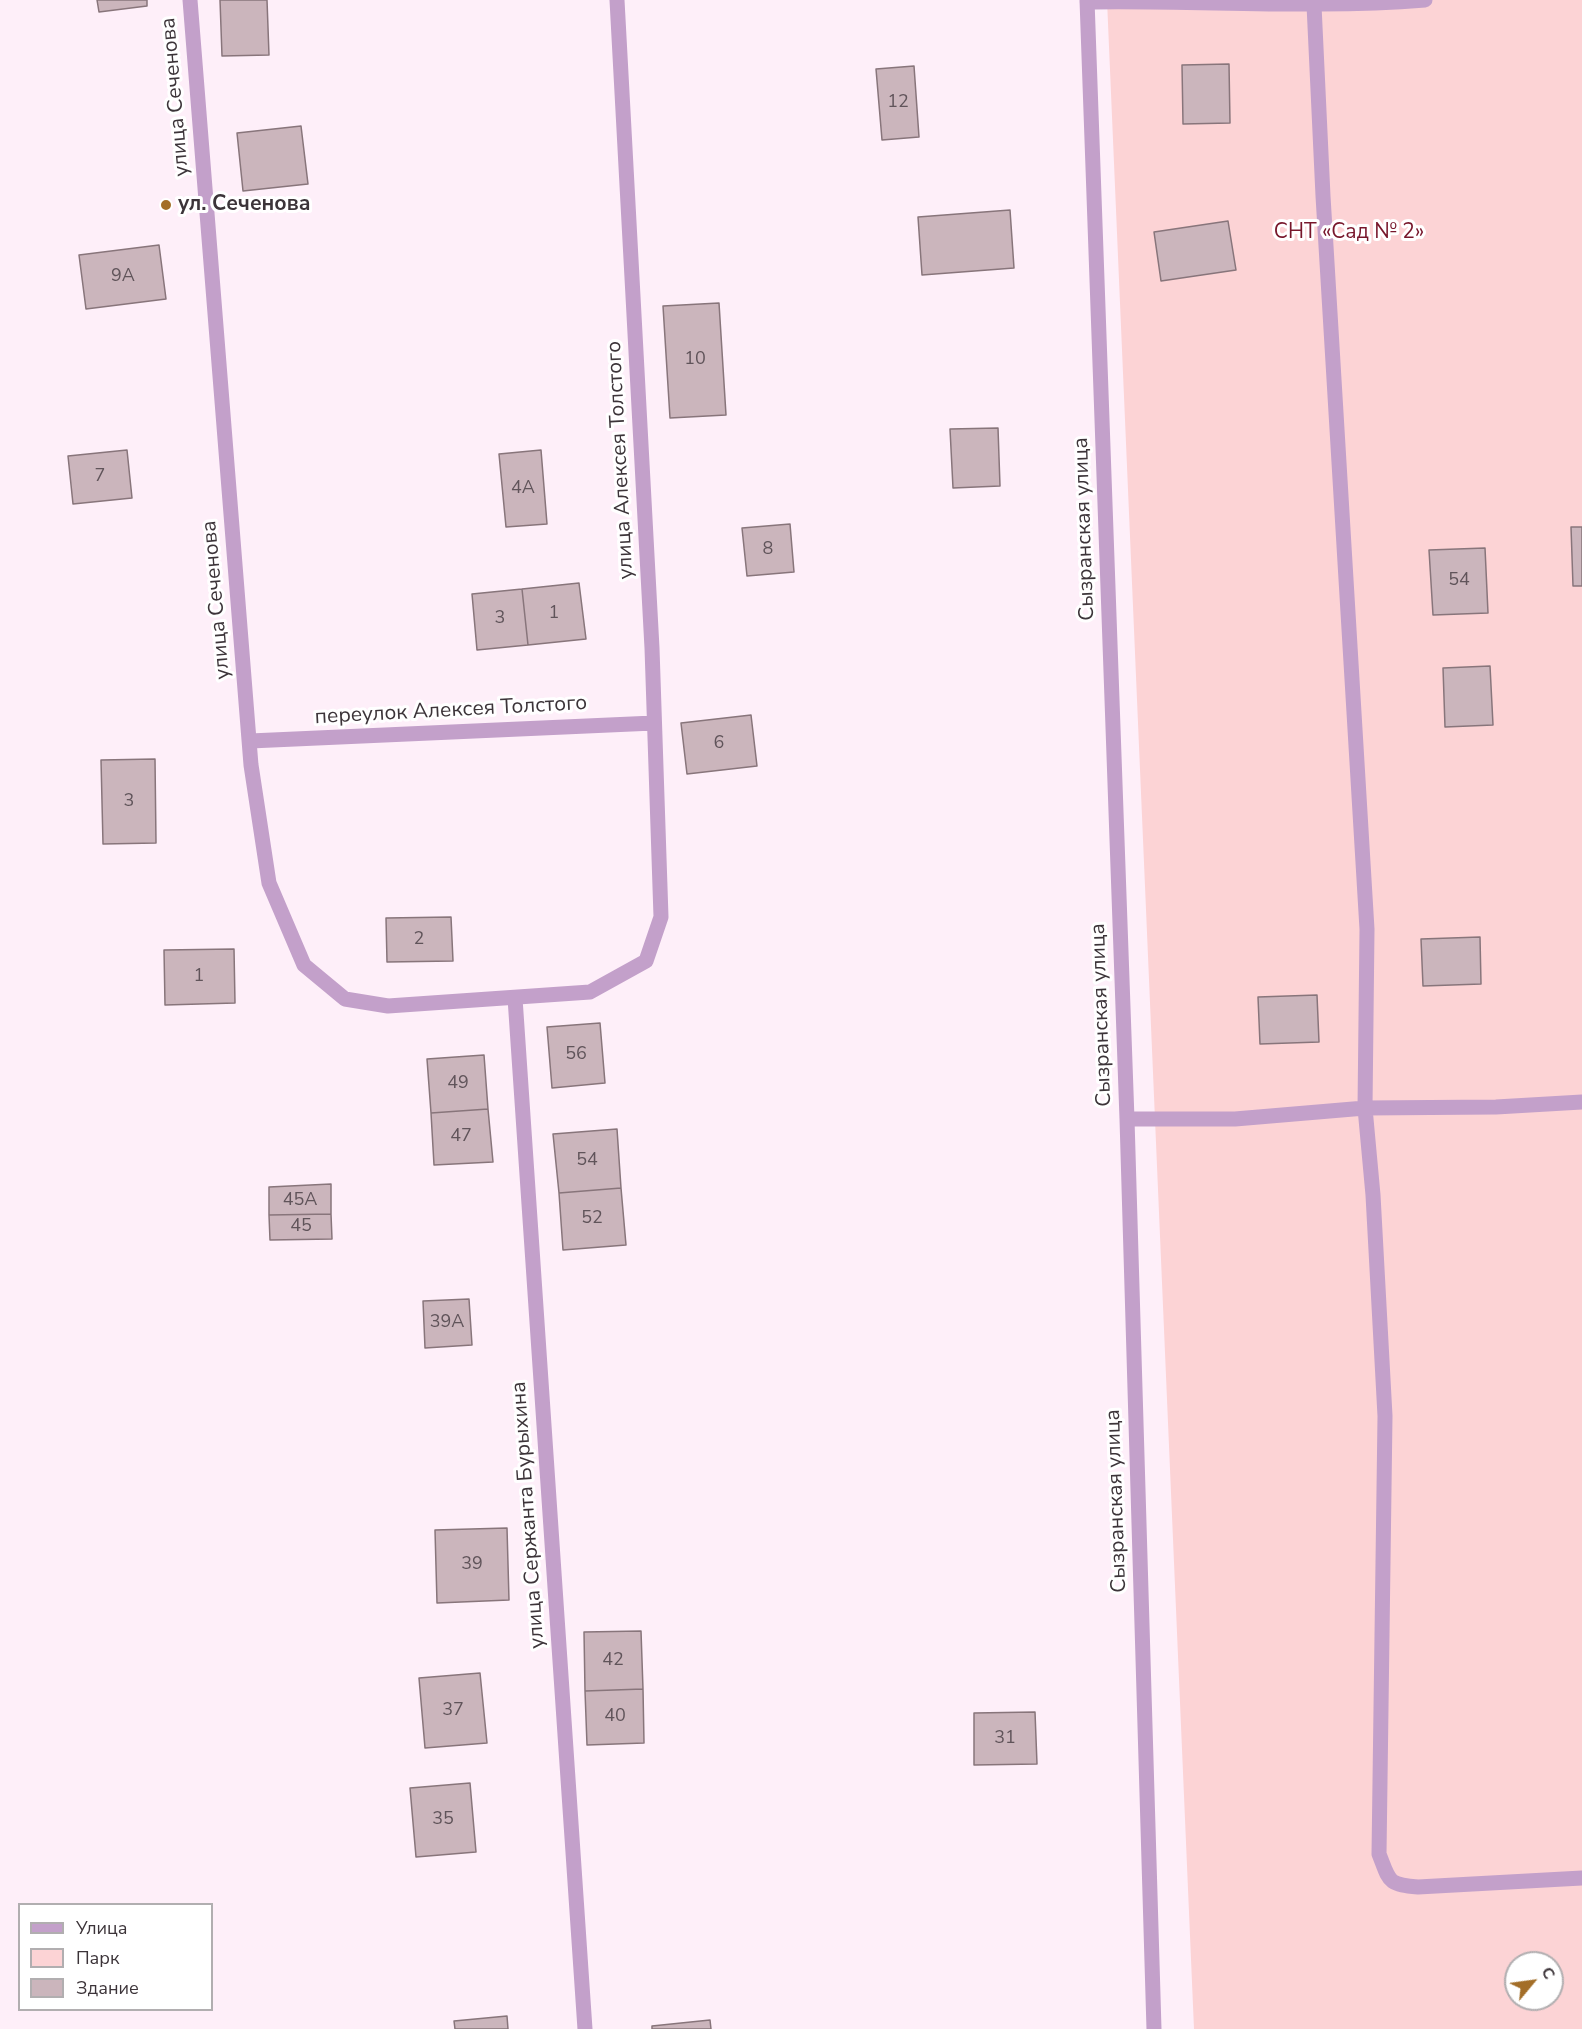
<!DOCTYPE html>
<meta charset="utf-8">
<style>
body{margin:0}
#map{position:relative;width:1582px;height:2029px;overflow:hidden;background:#feeff9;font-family:"Nunito Sans",sans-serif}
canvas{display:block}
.legend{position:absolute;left:18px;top:1903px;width:195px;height:108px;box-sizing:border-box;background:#fff;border:2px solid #b1aeb0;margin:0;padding:8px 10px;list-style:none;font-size:18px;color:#3c3439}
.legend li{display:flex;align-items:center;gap:12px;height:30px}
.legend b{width:30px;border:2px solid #b1aeb0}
.north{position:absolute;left:1504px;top:1951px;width:60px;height:60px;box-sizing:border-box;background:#fff;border:2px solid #b1aeb0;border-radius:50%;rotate:61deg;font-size:16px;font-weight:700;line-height:24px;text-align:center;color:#3c3439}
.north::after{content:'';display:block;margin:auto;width:21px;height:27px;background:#a36e28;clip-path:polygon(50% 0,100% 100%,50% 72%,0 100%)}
</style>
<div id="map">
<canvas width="1582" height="2029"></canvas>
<ul class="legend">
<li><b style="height:8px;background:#c3a0ca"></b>Улица</li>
<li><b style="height:16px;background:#fcd3d5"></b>Парк</li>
<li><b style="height:16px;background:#cbb5bc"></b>Здание</li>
</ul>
<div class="north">С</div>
</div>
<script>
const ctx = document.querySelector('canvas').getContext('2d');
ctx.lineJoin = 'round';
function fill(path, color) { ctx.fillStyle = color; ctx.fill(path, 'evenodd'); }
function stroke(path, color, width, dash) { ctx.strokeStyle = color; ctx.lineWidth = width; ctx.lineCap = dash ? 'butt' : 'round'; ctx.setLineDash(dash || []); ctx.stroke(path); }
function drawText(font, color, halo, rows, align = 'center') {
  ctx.font = font + ' "Nunito Sans",sans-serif'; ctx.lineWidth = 6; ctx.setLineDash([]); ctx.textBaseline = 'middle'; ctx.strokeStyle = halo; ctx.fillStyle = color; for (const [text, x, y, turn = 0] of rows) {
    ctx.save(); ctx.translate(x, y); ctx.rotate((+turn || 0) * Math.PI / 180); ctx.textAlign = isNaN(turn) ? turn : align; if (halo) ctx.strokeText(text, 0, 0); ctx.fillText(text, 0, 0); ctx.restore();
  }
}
fill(new Path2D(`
 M1107,0H1582V2029H1194ZM1516,1963H1552V1999H1516Z`), '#fcd3d5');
const building = new Path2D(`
 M97,0H147V6L99,12Z
 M220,0H267L269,55L222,56Z
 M1229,64L1230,123L1183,124L1182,65Z
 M914,66L919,137L882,140L876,69Z
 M301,126L308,184L243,191L237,133Z
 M1010,210L1014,268L922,275L918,217Z
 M1228,221L1236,270L1161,281L1154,232Z
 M159,245L166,299L86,309L79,255Z
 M719,303L726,415L670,418L663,306Z
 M998,428L1000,486L953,488L950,429Z
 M127,450L132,498L73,504L68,456Z
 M541,450L547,524L506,527L499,454Z
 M790,524L794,572L747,576L742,528Z
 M1571,527H1582V586H1573Z
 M1485,548L1488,613L1433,615L1429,550Z
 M579,583L586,639L528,645L522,589Z
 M522,589L528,645L477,650L472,594Z
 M1490,666L1493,725L1445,727L1443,668Z
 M751,715L757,766L687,774L681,723Z
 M155,759L156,843L103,844L101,760Z
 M451,917L453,961L387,962L386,918Z
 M1480,937L1481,984L1423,986L1421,939Z
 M234,949L235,1003L165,1005L164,950Z
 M1317,995L1319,1042L1260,1044L1258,997Z
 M600,1023L605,1083L552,1088L547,1027Z
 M484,1055L488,1109L431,1113L427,1059Z
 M488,1109L493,1162L434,1165L431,1113Z
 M617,1129L621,1188L559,1193L553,1134Z
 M331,1184V1214L269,1215V1187Z
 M621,1188L626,1245L563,1250L559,1193Z
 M331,1214L332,1239L270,1240L269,1215Z
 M469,1299L472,1345L425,1348L423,1301Z
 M507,1528L509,1600L437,1603L435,1530Z
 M641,1631L643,1689L585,1691L584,1632Z
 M480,1673L487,1743L425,1748L419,1678Z
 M643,1689L644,1743L587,1745L585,1691Z
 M1035,1712L1037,1764L974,1765V1713Z
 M470,1783L476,1852L416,1857L410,1788Z
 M507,2016L508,2029H455L454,2021Z
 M710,2020L711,2029H652V2026Z`);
fill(building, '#cbb5bc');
stroke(building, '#88757b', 1.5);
stroke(new Path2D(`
 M190,0L251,765L269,883L304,965L345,999L388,1006L590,992L646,961L661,917L652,648L617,0
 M1087,0L1127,1119L1154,2029
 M1087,2C1199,0 1312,9 1425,0
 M1314,5L1323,196L1367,929L1365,1108L1373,1195L1385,1416L1379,1854C1390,1882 1387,1884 1418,1887L1582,1878
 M250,741L654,723
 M515,998L585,2029
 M1127,1119H1235L1365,1108L1496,1107L1582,1102`), '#c3a0ca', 15);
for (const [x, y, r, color] of [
 [166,205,6,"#a36e28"]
]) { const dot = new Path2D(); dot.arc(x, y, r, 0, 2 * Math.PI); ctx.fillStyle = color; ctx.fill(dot); stroke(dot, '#fff', 2); }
drawText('18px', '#60545a', null, [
 ["12",898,103],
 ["9А",123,277],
 ["10",695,360],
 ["7",100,477],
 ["4А",523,489],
 ["8",768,550],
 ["54",1459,581],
 ["1",554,614],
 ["3",500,619],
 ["6",719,744],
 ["3",129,802],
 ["2",419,940],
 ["1",199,977],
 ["56",576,1055],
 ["49",458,1084],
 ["47",461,1137],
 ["54",587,1161],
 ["45А",300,1201],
 ["52",592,1219],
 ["45",301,1227],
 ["39А",447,1323],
 ["39",472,1565],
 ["42",613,1661],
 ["37",453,1711],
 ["40",615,1717],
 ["31",1005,1739],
 ["35",443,1820]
]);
drawText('21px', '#3c3439', '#fff', [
 ["улица Сеченова",176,97,-95],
 ["улица Алексея Толстого",621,460,-93],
 ["Сызранская улица",1085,529,-92],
 ["улица Сеченова",217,600,-95],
 ["переулок Алексея Толстого",451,711,-3],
 ["Сызранская улица",1102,1015,-92],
 ["Сызранская улица",1117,1501,-92],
 ["улица Сержанта Бурыхина",529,1515,-94]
]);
drawText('bold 21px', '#3c3439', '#fff', [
 ["ул. Сеченова",178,205]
], 'left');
drawText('21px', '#77162b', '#fff', [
 ["СНТ «Сад № 2»",1349,233]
]);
</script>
